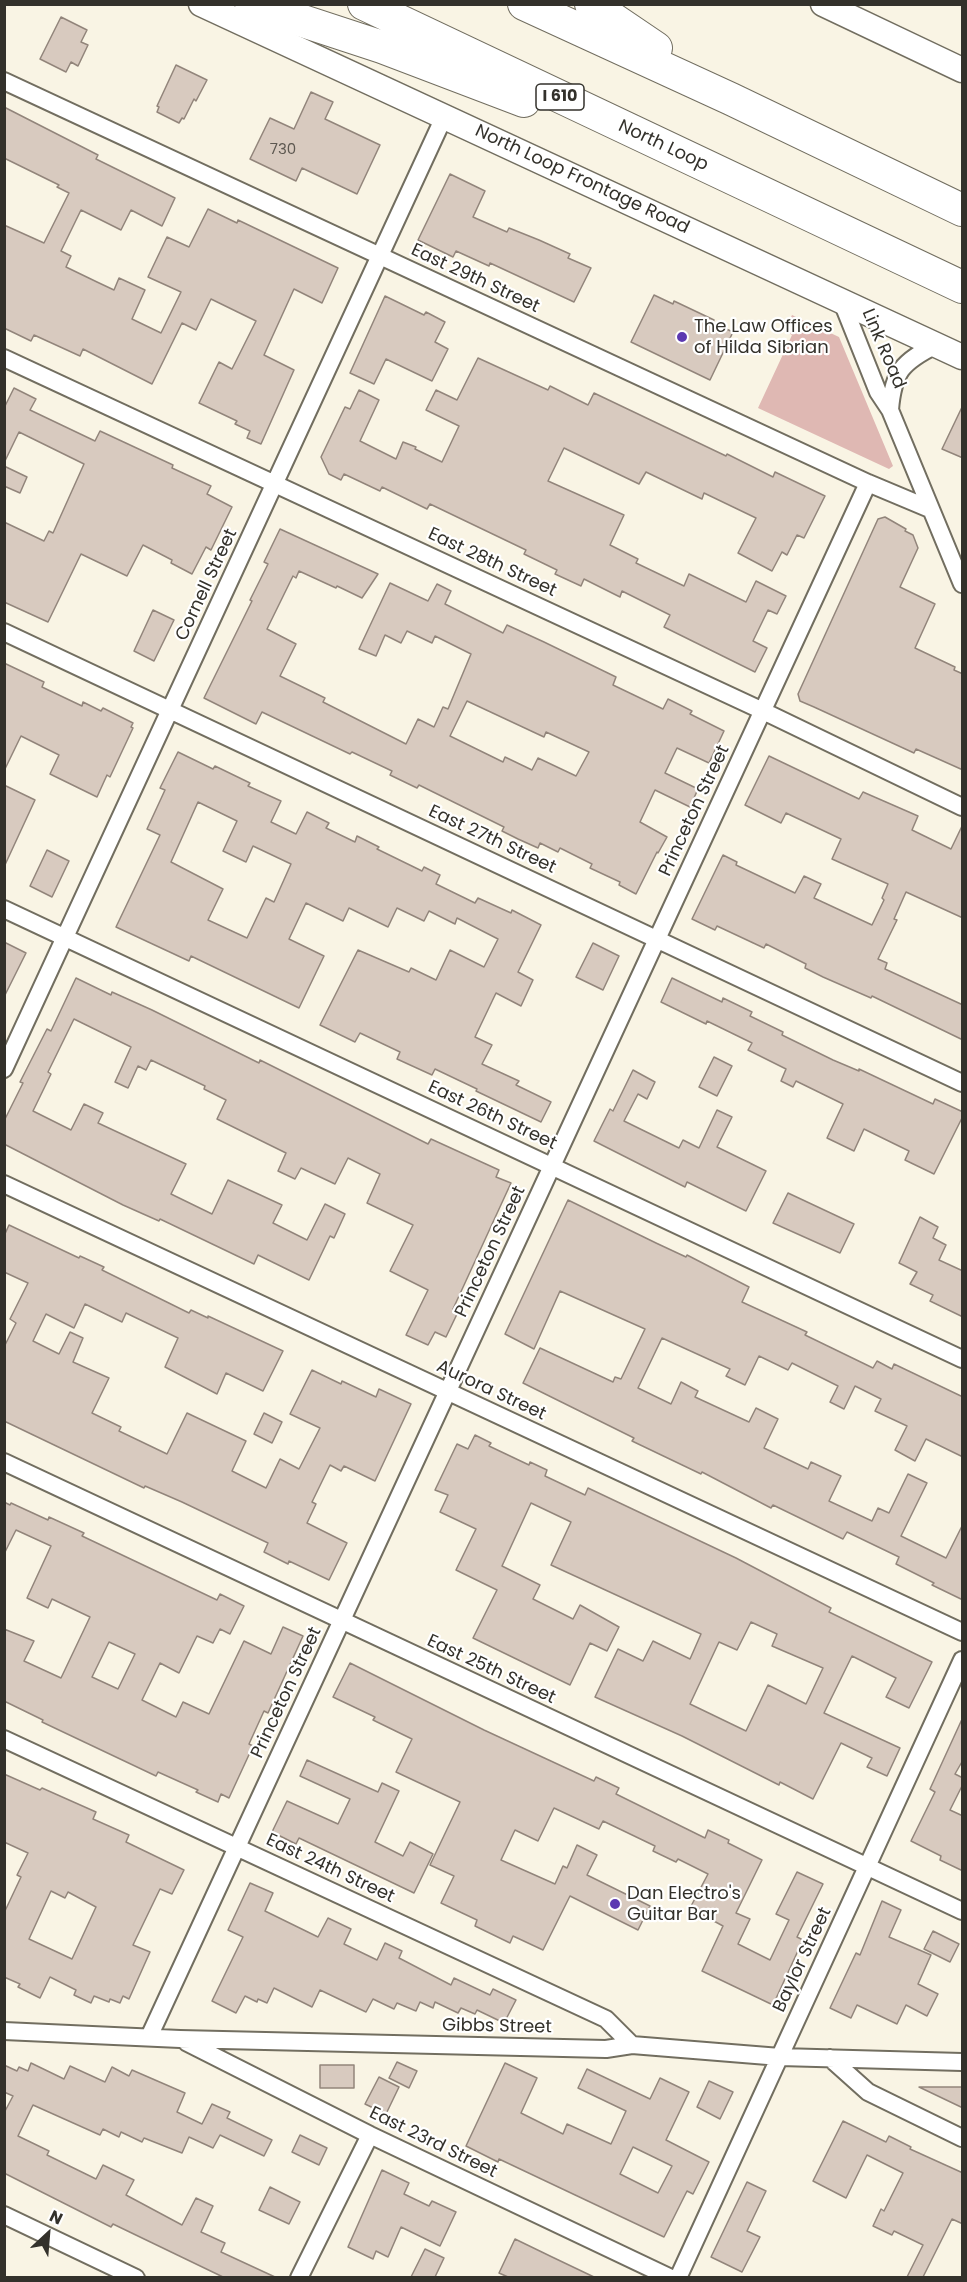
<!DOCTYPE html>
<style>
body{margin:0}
#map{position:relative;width:967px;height:2282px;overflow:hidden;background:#f9f4e4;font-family:Poppins,sans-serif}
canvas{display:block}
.frame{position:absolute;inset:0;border:6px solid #33312b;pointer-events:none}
.north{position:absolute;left:18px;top:2204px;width:60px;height:60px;-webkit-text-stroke:4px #fff;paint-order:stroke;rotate:26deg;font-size:16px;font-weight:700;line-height:24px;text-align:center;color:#33312b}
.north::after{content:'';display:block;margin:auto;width:21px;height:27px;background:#33312b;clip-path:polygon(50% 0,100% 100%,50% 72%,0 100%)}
</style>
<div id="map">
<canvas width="967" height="2282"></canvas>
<div class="frame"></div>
<div class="north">N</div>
</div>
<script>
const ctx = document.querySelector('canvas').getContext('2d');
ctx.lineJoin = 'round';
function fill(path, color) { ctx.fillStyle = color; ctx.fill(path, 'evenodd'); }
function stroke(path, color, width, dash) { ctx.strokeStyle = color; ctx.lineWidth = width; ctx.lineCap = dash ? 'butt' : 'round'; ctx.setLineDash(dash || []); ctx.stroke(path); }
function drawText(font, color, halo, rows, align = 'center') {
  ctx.font = font + ' Poppins,sans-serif'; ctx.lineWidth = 4.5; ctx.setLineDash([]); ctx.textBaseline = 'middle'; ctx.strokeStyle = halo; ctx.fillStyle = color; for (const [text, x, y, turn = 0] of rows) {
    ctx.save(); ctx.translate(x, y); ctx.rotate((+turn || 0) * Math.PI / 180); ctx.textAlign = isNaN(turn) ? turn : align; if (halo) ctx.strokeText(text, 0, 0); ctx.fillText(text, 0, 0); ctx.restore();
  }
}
fill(new Path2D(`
 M792,315L839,337L893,466L889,469L758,408L792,335L785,331Z`), '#dfb8b3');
const building = new Path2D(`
 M61,17L87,30L81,42L88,45L78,66L71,62L66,72L40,59Z
 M176,65L207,80L196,101L194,99L184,119L182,118L179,123L157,112L159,107L157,106Z
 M311,92L333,102L325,119L380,145L357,194L302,168L296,181L250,159L270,118L294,129Z
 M4,107L98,155L96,159L175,198L162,226L131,210L121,230L81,210L61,251L71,256L66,267L97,282L114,290L119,278L145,290L132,319L161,333L181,292L148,277L167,237L189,247L208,209L237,223L238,220L338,268L322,303L294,289L264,355L294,370L261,444L247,438L250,431L235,424L237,421L199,403L219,362L232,369L256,321L211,299L196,330L182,323L152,384L83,349L80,356L34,335L31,341L4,328V225L44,243L69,193L57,187L59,185L4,158Z
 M450,174L485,191L473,217L507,232L509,228L539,240L570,254L568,258L591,268L574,302L490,263L489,266L456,251L453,257L418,240Z
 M654,295L673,304L674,301L714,320L713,323L733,332L710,380L631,342Z
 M385,296L424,315L426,312L445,322L435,342L448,349L432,381L386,359L374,384L350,373Z
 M478,358L548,390L550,386L588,405L594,393L726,456L727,454L773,477L775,472L825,496L804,538L797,535L787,555L782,552L772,571L738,553L756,518L704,493L702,499L646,472L639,484L564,448L548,481L624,515L610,545L638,559L636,563L684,586L689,574L746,602L756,581L786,596L777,614L768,610L753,641L767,648L755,672L664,627L670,615L622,591L620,597L584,579L581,586L555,574L557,570L524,554L526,550L430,504L427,509L382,487L380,491L344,474L341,480L329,474L321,457L345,407L350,409L359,390L379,400L360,441L396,459L403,442L416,447L415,449L442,462L459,426L426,410L436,390L457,400Z
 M14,388L36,399L30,410L95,441L100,431L173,465L172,468L211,486L207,494L232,507L211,550L206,547L192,574L171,563L172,560L143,545L127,576L81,554L48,622L4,602V522L44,541L49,531L53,533L84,464L19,432L4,463V408Z
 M963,405V458L942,449Z
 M4,466L27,477L20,493L4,486Z
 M885,517L906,529L905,531L913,535L918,548L900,587L935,604L915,648L955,667L954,670L963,674V770L916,749L914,753L814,707L800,701L798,694L878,519Z
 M280,529L378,574L362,598L337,586L336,588L299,571L296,578L293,576L267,629L296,644L280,676L325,698L323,702L406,744L418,719L434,727L443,707L448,709L471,654L435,636L432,643L407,631L401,643L385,635L376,656L359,649L390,583L428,601L437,584L451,591L445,604L503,633L507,625L544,642L616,677L613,685L663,709L668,699L692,711L690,714L724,731L709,763L677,748L665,773L698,789L690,807L655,790L640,822L667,837L658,853L657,852L636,894L619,885L620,882L590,868L592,864L560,848L558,852L540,843L538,848L518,839L502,831L504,827L419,785L417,788L390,775L392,771L352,752L350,754L262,712L256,724L204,698L252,601L250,600L268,564L264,562ZM467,701L544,737L546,732L589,752L576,776L538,758L532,770L505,757L503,762L450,736Z
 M153,610L174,620L154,661L134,651Z
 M4,663L44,682L42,687L82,706L83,702L101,711L103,708L133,723L131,727L133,728L110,777L107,775L97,797L50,774L59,755L21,736L4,771Z
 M178,752L213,769L215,766L250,783L248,786L281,801L271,822L296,834L307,812L329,823L326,828L355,842L357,836L379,847L377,849L422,871L424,867L440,875L436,884L475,903L478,898L511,913L512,910L541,925L518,972L533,980L521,1006L496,993L475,1037L492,1045L482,1064L519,1081L516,1085L551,1102L541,1122L476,1091L477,1089L435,1069L432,1075L397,1059L400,1052L360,1033L355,1042L320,1025L358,950L409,972L411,968L436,980L450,950L484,967L498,939L457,918L455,924L429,911L424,921L397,908L388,927L349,908L343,921L306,903L289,939L324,956L299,1008L191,956L189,961L116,927L160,835L147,829L165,790L160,788ZM198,802L237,821L223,851L246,862L253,846L291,864L274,902L266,898L247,938L208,920L223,889L171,862Z
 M769,756L859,799L863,792L918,816L912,830L951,849L963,824V918L906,892L894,919L897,920L878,959L887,963L885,969L963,1005V1040L872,996L871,998L823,977L805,968L806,964L766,944L764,948L717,926L715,930L692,919L723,855L737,862L736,865L795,893L804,876L821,884L814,898L872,925L884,900L882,898L888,884L832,859L841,839L786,813L781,823L745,805Z
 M4,785L35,800L4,867Z
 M47,850L69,861L52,897L30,886Z
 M4,942L26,953L4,997Z
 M593,943L619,956L603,990L576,977Z
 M76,978L111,995L112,992L152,1010L259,1063L260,1060L428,1144L431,1139L499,1170L496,1177L511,1183L453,1309L458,1312L446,1337L435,1332L428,1345L406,1335L428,1290L390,1271L413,1225L367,1203L380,1174L348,1158L335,1184L301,1168L295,1179L278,1171L286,1153L217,1119L226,1100L204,1089L205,1086L151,1060L146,1070L138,1066L128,1088L115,1082L131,1047L74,1019L48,1072L51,1074L33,1111L71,1130L84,1104L103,1113L98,1123L186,1164L171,1194L212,1214L228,1180L282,1205L273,1223L307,1240L325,1204L345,1214L334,1238L330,1236L309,1280L258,1255L254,1264L160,1219L159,1221L123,1205L4,1144V1121L23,1083L20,1082L47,1029L51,1031Z
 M672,978L722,1002L723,998L752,1012L750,1016L783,1032L782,1035L833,1060L859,1071V1069L933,1104L935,1099L963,1112V1116L934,1174L905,1160L909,1151L864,1129L854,1151L827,1138L843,1104L796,1081L793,1087L781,1081L786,1069L748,1050L752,1043L707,1021L706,1024L661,1002Z
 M714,1057L732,1066L717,1096L699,1087Z
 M633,1070L655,1082L647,1099L638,1094L624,1121L679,1148L683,1140L699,1148L717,1110L732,1117L717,1147L766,1171L746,1211L687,1182L685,1187L594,1141L610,1109L613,1111Z
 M788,1193L854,1224L840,1253L773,1223Z
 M568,1200L656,1243L686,1257L687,1255L749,1287L742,1302L807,1332L805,1335L873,1368L877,1361L892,1369L894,1364L963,1397V1457L926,1439L915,1461L895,1450L907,1426L875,1411L881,1399L855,1386L844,1409L830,1402L838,1386L792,1363L788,1370L759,1356L745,1385L726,1376L730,1369L662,1338L638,1388L671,1404L681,1382L698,1391L695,1397L749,1422L756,1408L778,1419L764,1448L808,1469L811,1462L841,1476L829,1501L872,1521L878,1508L889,1513L908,1474L927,1483L901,1536L946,1558L963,1524V1600L932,1585L934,1583L896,1564L899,1557L847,1532L843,1539L773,1505L771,1508L702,1472L701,1474L632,1441L634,1438L523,1383L540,1348L613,1382L615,1377L621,1379L645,1329L560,1291L534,1349L505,1334Z
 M920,1217L938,1227L933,1238L946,1245L939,1260L963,1271V1317L930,1301L933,1295L910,1284L917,1272L899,1263Z
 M9,1225L79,1258L80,1256L104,1267L102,1270L189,1313L191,1310L208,1318V1316L283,1351L263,1391L226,1373L217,1394L165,1367L178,1338L126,1313L122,1322L85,1304L74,1328L46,1314L33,1341L59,1354L70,1332L83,1338L73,1362L109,1378L92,1413L121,1427L119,1431L167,1454L187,1413L246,1441L232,1471L266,1488L280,1459L299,1469L320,1428L290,1414L312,1370L341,1384L342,1381L376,1397L379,1389L411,1404L375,1481L344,1466L341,1471L330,1465L312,1502L316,1504L307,1523L347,1543L329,1580L289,1561L288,1564L264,1552L268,1543L182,1502L145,1486L144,1488L4,1421V1347L16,1323L10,1319L28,1283L4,1272V1236Z
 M264,1413L282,1422L272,1443L254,1434Z
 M475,1435L491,1443L489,1446L529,1465L530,1462L547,1470L545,1476L585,1495L588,1488L736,1558L831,1608L829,1612L932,1662L909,1708L886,1697L896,1678L852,1656L824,1713L900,1748L887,1776L867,1767L872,1758L841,1743L813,1799L780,1782L779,1785L682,1736L595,1697L618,1649L643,1661L653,1641L690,1659L701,1634L551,1565L571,1522L531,1503L502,1566L540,1585L533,1599L573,1619L580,1605L619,1627L607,1651L590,1643L570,1685L473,1638L497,1590L456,1570L476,1529L440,1512L448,1495L435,1490L457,1444L468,1449ZM751,1622L777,1634L772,1646L823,1668L806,1704L768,1685L746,1731L690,1704L719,1642L737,1650Z
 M4,1502L10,1505L11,1503L48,1520L49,1517L84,1533L82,1536L217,1600L220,1594L244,1606L230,1634L220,1629L213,1643L197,1636L179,1673L160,1663L142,1700L176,1717L183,1702L209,1714L244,1641L271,1654L283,1627L303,1636L268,1713L264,1711L249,1744L253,1746L229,1798L221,1794L218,1802L196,1792L198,1790L158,1772L156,1776L42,1722L43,1720L4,1701V1629L34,1641L24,1661L61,1678L90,1617L52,1599L48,1608L27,1598L51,1546L16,1530L4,1554ZM109,1642L135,1654L118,1689L92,1677Z
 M350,1663L484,1730L594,1781L596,1777L619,1788L616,1794L705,1838L708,1830L729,1840L728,1843L762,1860L736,1913L750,1919L738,1944L770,1960L789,1920L776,1914L797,1872L823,1884L797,1937L803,1940L773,2005L702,1971L723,1926L690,1908L708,1874L678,1859L676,1862L653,1851L655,1846L603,1821L599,1829L554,1808L538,1841L515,1830L501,1860L555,1884L563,1866L567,1868L577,1845L597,1855L587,1875L650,1906L638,1930L570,1896L543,1950L513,1936L510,1943L475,1926L477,1920L441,1903L454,1876L430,1865L460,1802L396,1772L412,1739L373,1720L375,1717L333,1697Z
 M963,1717V1760L955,1774L963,1778V1784L950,1810L963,1816V1871L940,1860L941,1856L911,1841L935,1792L930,1789Z
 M307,1760L378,1792L382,1783L399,1791L375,1842L403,1856L410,1842L433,1854L414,1893L299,1838L296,1844L272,1832L287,1801L338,1824L350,1799L300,1776Z
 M4,1774L40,1790L42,1788L96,1812L93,1819L129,1835L126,1842L184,1870L172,1894L160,1889L133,1945L150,1952L129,1999L123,1996L120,2003L110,1999L109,2002L94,1996L91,2003L74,1995L76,1990L50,1977L40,1998L18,1987L20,1984L4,1977V1913L21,1877L17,1875L28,1853L4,1842ZM51,1891L65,1898L68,1892L96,1907L72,1959L29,1939Z
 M250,1883L273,1893L265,1911L318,1937L328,1918L351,1929L344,1944L377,1960L385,1943L402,1951L399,1958L451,1985L454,1978L490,1995L493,1989L516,2000L504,2023L477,2010L475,2014L461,2008L458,2013L435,2002L433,2008L420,2002L416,2011L397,2003L394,2009L373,1999L366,2012L320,1990L312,2007L274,1988L267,2003L258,1999L257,2002L245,1996L236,2013L212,2001L243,1937L228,1930Z
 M882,1901L901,1910L889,1937L931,1955L918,1984L938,1994L927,2016L906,2005L897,2024L857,2005L851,2018L830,2008L856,1953L860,1955Z
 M933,1931L959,1944L950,1962L924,1949Z
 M397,2062L417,2071L409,2088L389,2078Z
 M31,2063L64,2079L70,2066L105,2082L112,2067L129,2076L132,2070L185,2093L177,2112L202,2124L212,2104L230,2112L227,2118L272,2140L264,2156L220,2135L213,2148L189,2137L182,2153L144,2138L142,2142L121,2132L119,2137L103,2129L100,2135L33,2105L18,2136L49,2151L47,2155L96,2179L103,2165L134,2180L126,2195L182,2225L196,2198L213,2206L201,2232L225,2243L221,2252L275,2277H223L113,2224L111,2227L4,2173V2113L13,2096L4,2092V2065L17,2071L19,2067L28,2071Z
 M505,2063L537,2078L521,2113L563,2134L567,2124L611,2144L626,2111L578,2088L587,2069L650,2099L660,2078L689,2092L666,2140L709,2162L693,2194L687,2191L664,2237L499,2159L498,2162L466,2146ZM633,2147L672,2166L658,2193L620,2174Z
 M320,2065H354V2088H320Z
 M379,2077L399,2087L386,2114L365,2104Z
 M709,2081L733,2092L720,2119L697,2107Z
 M919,2087H963V2108Z
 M843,2121L886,2142L889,2136L911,2147L910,2149L963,2173V2224L952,2219L923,2277H907L923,2245L894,2231L892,2235L873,2226L881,2209L884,2211L903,2173L867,2155L846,2198L813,2181Z
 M300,2135L327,2148L319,2165L292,2152Z
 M382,2170L409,2183L404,2194L429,2206L432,2201L456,2212L440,2246L401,2227L388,2257L376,2251L373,2259L348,2247Z
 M747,2182L766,2191L747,2231L760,2237L742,2272L711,2257Z
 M270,2187L300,2202L289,2224L259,2210Z
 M515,2239L550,2256L594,2277H508L499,2273Z
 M425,2249L444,2258L435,2277H411Z`);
fill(building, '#d8cabf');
stroke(building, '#92857b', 1.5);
const street = new Path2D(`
 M4,81L868,483L930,509
 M842,302L878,392L890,410L962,584
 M4,358L763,711L962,807
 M890,410C893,372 902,362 936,345
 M4,632L962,1083
 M4,909L962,1359
 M4,1069L444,117
 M4,1184L962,1632
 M4,1462L962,1911
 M4,1739L606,2019L632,2045
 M4,2031L180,2039L606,2049L632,2045L780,2057L962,2062
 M149,2037L868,483
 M186,2042L370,2135L671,2278
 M830,2058L868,2092L962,2138
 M4,2215L136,2278
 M299,2278L370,2135
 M678,2278L962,1660`);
const secondary = new Path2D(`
 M201,4L962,357
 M823,4L962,70`);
const highway = new Path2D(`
 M251,4L382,47L524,101
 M364,4L962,287
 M524,4L731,99L962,210
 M591,4L656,48`);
stroke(street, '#726e60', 20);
stroke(secondary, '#726e60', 27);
stroke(highway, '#726e60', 34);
stroke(street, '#fff', 16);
stroke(secondary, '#fff', 24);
stroke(highway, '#fff', 32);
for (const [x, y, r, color] of [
 [682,337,6,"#5c39b1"],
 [615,1904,6,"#5c39b1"]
]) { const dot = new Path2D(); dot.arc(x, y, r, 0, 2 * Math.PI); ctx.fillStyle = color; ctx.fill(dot); stroke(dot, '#fff', 2); }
drawText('15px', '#5c5750', null, [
 ["730",283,150]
]);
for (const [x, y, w] of [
 [560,97,48]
]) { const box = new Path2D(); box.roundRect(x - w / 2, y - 13, w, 26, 4.5); ctx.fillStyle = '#fff'; ctx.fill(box); stroke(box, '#33312b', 1.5); }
drawText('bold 16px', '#33312b', null, [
 ["I 610",560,97]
]);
drawText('18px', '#33312b', '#fff', [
 ["North Loop",663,146,25],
 ["North Loop Frontage Road",582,180,25],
 ["East 29th Street",475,279,25],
 ["Link Road",883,349,67],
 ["East 28th Street",492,563,25],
 ["Cornell Street",207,585,-65],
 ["Princeton Street",695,811,-65],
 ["East 27th Street",492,840,25],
 ["East 26th Street",492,1116,25],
 ["Princeton Street",491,1252,-65],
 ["Aurora Street",491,1391,25],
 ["East 25th Street",491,1670,25],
 ["Princeton Street",287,1693,-65],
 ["East 24th Street",330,1869,25],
 ["Baylor Street",803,1960,-65],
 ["Gibbs Street",497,2027,1],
 ["East 23rd Street",433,2143,26]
]);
drawText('18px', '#33312b', '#fff', [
 ["The Law Offices",694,327],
 ["of Hilda Sibrian",694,348],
 ["Dan Electro's",627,1894],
 ["Guitar Bar",627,1915]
], 'left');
</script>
